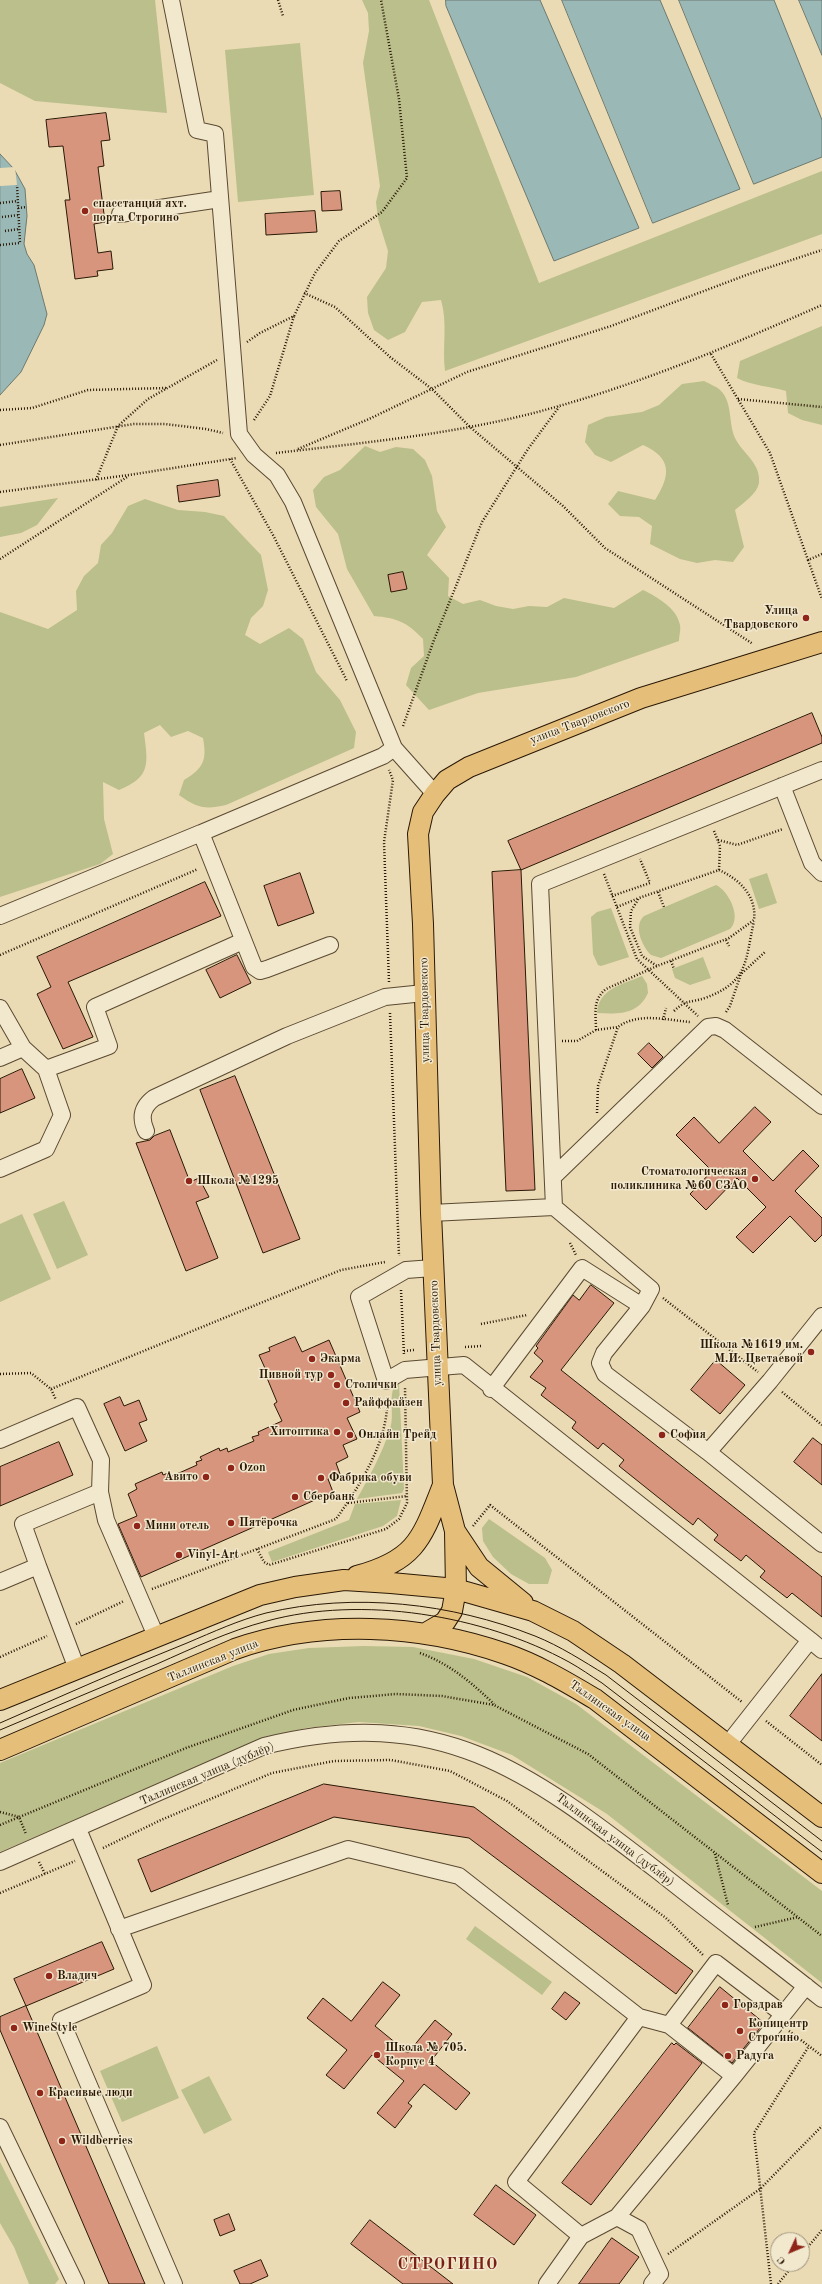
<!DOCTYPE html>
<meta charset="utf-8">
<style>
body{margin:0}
#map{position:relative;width:822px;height:2284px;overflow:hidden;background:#eadbb4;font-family:"Old Standard TT",serif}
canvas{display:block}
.north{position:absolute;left:770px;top:2232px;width:40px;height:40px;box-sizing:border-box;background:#f1e8ce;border:1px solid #a1957e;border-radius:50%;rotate:226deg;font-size:11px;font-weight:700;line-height:16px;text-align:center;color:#2a1805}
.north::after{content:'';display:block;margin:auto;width:14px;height:18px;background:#8f2418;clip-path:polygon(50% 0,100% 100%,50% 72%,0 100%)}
</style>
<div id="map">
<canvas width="822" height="2284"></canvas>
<div class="north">С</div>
</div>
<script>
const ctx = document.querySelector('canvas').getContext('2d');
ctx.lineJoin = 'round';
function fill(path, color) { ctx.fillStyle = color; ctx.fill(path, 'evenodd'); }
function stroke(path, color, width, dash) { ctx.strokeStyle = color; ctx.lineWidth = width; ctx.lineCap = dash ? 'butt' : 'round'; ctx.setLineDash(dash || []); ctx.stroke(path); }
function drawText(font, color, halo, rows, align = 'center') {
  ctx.font = font + ' "Old Standard TT",serif'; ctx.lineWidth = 3; ctx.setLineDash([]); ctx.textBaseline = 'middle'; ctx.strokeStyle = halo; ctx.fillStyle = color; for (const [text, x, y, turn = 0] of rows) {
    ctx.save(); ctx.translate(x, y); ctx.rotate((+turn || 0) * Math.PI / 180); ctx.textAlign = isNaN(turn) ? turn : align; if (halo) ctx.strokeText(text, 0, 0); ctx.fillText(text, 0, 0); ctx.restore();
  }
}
fill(new Path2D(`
 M0,0H155L167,113L35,101L0,83Z
 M362,0H429L539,283L822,171V234L445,371C442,347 448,323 441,300L422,302L405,332L388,340L374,330L368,313L367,297L386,268L388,251L378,219L376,202L380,186L363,63L369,31L368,13Z
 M300,43L314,195L238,202L225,50Z
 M822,326V425L802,420L788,413L786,391C769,386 753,386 737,378L740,361Z
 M704,381C709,384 716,386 720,390C733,402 728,422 735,438C743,454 761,463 759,483C757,494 743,503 735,510L744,547L733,562L715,560L697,563L680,559L650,544L652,526L639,517L620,516L608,504L618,491L655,500C671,475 672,458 643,445L611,462L595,455L585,442L588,425L606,417L642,412L659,405L682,384Z
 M365,446L380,452L396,447L413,449L425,460L432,476L437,511L446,527L427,555L449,578L448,596L463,604L480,600L496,606L513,609L529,606L547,607L564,598L614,608L643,590C657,597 677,608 680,625C681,630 679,636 679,641L576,677L478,693L429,710L406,685L411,668L424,656L423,639C407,622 397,618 374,616L347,569L338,534L316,507L313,490L324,477L340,470Z
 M58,498L37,525L21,533L0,537V507Z
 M145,499L178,510L205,512L224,516L261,555L268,590L263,606L251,618L245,635L260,644L289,628L303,639L316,672L340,700L356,732L354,748L226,805C205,810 197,808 179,795L184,780C204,768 207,760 203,738L188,731L171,737L160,725L144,733C148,764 151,777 119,790L103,782L104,819L113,854L100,864L0,897V612L48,629L77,610L76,591L84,576L98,563L101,545L112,533L128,506Z
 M767,873L777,903L759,909L749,879Z
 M716,885C729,891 742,918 730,929L661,958L651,955C642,946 633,926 644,916Z
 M611,908L629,957L601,966L598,965L593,954L591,917L597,912Z
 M703,957L711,978L690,985L675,978L672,969Z
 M642,976L647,984L648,993C638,1015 619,1014 597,1013C599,988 622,985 642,976Z
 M64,1201L88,1255L57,1269L33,1214Z
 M22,1214L51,1279L0,1302V1224Z
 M399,1383L404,1489L402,1493L357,1499C369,1477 382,1454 390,1429C395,1415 388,1398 395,1384Z
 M401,1500L397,1516L383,1526L272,1562L268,1552L349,1520L355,1504Z
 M489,1519L545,1558L552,1570L548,1584H529L511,1574L493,1557L483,1541L482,1528Z
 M364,1646L413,1647L474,1659L527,1677L576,1704L822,1891V1983L607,1814L512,1755L461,1736L419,1726L359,1722L306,1728L264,1738L0,1852V1763L233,1666L269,1654L309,1648Z
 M475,1926L552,1982L542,1995L466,1939Z
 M157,2046L179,2098L122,2122L100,2071Z
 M209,2076L232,2120L204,2134L181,2090Z
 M0,2162L59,2279L55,2284H29L14,2247L0,2223Z`), '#babf8b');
const water = new Path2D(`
 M446,0H540L639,228L554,261L446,6Z
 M562,0H660L740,189L653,223Z
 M679,0H774L822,120V157L754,184Z
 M799,0H822V55Z
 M0,154L14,169L25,189L27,216L24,244L27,254L34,265L47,314L44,325L21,372L0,395Z`);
fill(water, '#9ab9b6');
stroke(water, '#6d796f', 1);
fill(new Path2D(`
 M15,167L17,185L0,186V168Z`), '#eadbb4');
const building = new Path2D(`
 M106,113L110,140L101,141L104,166L98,167L105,222L94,224L98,253L111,251L113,269L97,271L98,276L75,279L65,200H70L63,146L49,147L46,120Z
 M340,191L342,210L322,211L321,192Z
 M315,211L317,232L266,235L265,214Z
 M218,480L220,496L179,502L177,486Z
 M403,572L407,589L391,592L388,575Z
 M812,713L822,737V743L521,870L508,841Z
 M521,870L535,1190L506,1191L492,872Z
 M300,873L314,913L278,926L264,886Z
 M205,882L221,916L68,982L93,1037L63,1049L37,994L51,987L37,957Z
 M237,955L251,983L220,998L206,970Z
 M649,1043L663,1057L652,1068L638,1054Z
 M22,1069L35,1098L0,1113V1079Z
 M235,1076L300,1239L263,1253L200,1090Z
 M755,1107L771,1122L743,1151L773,1181L803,1150L819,1166L795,1191L822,1218V1235L815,1242L790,1216L753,1253L736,1237L766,1207L737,1178L706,1210L690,1194L712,1171L676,1135L694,1117L719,1143Z
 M170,1130L190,1182L199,1178L209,1197L196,1202L218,1258L186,1271L136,1143L150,1140L154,1136Z
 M591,1285L614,1303L561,1370L822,1577V1617L792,1593L787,1598L760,1577L765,1571L746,1555L741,1561L714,1540L718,1535L698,1518L693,1525L679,1514L619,1466L624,1460L603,1443L598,1449L572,1428L576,1422L541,1395L546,1388L530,1377L543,1361L534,1353L538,1348L536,1346L573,1295L579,1300Z
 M295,1337L302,1352L329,1340L360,1412L347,1418L357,1439L343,1445L348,1457L336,1463L340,1474L328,1479L333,1492L141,1577L118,1524L137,1516L128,1494L137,1489L135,1484L162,1472L163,1475L168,1473L170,1477L197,1465L196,1462L202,1460L200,1457L219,1448L220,1451L227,1448L228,1452L254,1441L252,1437L259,1435L258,1432L282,1421L274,1404L277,1402L267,1378L269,1377L259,1355L270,1351L269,1348Z
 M716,1360L745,1385L720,1414L691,1390Z
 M120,1397L124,1406L139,1400L147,1420L139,1423L147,1441L125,1451L104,1404Z
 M813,1438L822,1445V1485L794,1462Z
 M59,1442L73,1475L0,1506V1467Z
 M822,1674V1741L790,1716Z
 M324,1784L474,1807L693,1971L676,1994L469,1838L334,1817L151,1892L138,1860Z
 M102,1942L114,1969L26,2006L14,1979Z
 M383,1982L400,1995L375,2026L408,2053L435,2020L452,2034L431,2061L470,2093L456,2110L424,2084L408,2103L412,2106L395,2128L377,2113L404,2081L372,2055L344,2089L326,2075L347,2050L307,2018L323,1998L351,2021Z
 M720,1987L764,2023L732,2063L688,2028Z
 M565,1992L580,2003L566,2020L552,2009Z
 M26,2006L109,2200L145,2284H109L0,2030V2017Z
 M672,2043L674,2045L676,2043L702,2063L591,2205L562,2183Z
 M496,2185L536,2215L514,2245L474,2215Z
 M229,2214L235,2230L220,2236L214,2220Z
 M370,2220L453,2284H403L351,2244Z
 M612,2238L639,2257L619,2284H579Z
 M261,2260L268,2276L250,2284H240L234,2271Z`);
fill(building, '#d7957e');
stroke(building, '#2a1805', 1);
const minor = new Path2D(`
 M171,0L197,130L215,134L239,434L254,455L277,475L293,502L394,748L435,794
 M120,214L220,199
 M782,786L812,863L822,873
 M0,916L201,833
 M330,945L267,969L260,971L254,967L201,833L383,756L394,748
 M0,1008L23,1048L46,1069
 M0,1058L23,1048
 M146,1131C140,1118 142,1107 154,1098L287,1036L385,997L424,993
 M0,1169L46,1149L62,1115L46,1069L109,1046L95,1007L243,941
 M553,1177L708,1027L716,1026L725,1030L822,1106
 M554,1207L651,1289L642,1306
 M431,1213L554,1207L540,884L822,770
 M433,1268L406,1270L359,1297L386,1381L405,1370L464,1365L810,1640
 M491,1389L582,1268L642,1306L604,1353L600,1363L605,1374L708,1452L822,1544
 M0,1440L77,1407L101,1460L100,1492L23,1524L38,1566
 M708,1452L770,1381L822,1316
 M100,1492L106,1520L156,1636
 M0,1582L38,1566L77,1669
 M728,1744L810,1640L822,1650
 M78,1829L143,1985L61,2020L174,2284
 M0,1862L264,1746C439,1703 527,1770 659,1872C713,1915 768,1956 822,1999
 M119,1929L348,1849L459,1876L639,2017L669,2025
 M734,2076L669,2025L716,1963L783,2014
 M0,2127L76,2284
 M581,2236L617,2217
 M547,2284L581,2236L516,2182L639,2017
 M652,2284L660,2274L639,2229L617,2217L734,2076L806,1986`);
const major = new Path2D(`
 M455,1531L479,1567L523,1603
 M357,1576C417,1560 422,1538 443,1485
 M426,1633L445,1622L452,1611L456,1589L455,1531L443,1485L431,1213L423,924L418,834L423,812L435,794L447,780L469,767L641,698L822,642
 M0,1700L260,1595L295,1587L344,1580L391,1583L456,1589L533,1611L573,1631L622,1664L822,1817
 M0,1750L235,1649C321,1619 420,1624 506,1654C538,1665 566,1682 595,1699L822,1873`);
stroke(minor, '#5a4931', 18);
stroke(major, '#2a1805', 22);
stroke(new Path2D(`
 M278,0L283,16
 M0,203L18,201
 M18,208L27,207
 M2,217L19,215
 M5,231L19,229
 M0,245L20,243L17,185
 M304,293L335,307L390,357L432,389L470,427L563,506L605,548L753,644
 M247,342L260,333L294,316L315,273L339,241L382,212L407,178L399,99L381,0
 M711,354L770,453L808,560L822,554
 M738,399L822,407
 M0,410L32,408L88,390L166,388
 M254,420L270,396L294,316
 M0,445L134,424H165L206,429L223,433
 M298,449L369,419L467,372L611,326L749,274L822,250
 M276,453C370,442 467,433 559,406C650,380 736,343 822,305
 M230,459L273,535L347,681
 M96,480L118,426L148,399L217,360
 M0,492L129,475L237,458
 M0,559L127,477
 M808,560L822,599
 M403,726L434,640L482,522L528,449L559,407
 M714,831L720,846L719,870
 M718,840L737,845L783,829
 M719,870C739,879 757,896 754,920L729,938L657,966L642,956L630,927L631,911L639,898Z
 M604,874L637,959L698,1016
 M658,892L664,907
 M612,896L650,883L640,859
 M617,907L639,898
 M726,940L729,946
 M0,955L198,869
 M671,961L674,969
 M389,982L384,842L393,780L389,770
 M674,1011C687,999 690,1003 705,998C749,982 745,961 754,921
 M726,1012L730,1006L741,974L765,952
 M390,1013L399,1256
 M663,1020L666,1008
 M596,1030C596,1014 592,1000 606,989L657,966
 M562,1041H577L596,1030L618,1027
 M597,1113L598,1086L618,1027C638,1012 667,1020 690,1022
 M570,1243L576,1255
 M401,1290L404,1355
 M663,1298L758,1372
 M481,1324L527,1315
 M465,1347L482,1346
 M404,1351L414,1350
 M0,1374L31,1373L51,1389L56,1400
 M51,1389L341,1270L385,1262
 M782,1392L822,1425
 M348,1503L407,1496
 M473,1526L490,1505L742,1702
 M257,1549L264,1562L269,1565L386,1529L399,1519L407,1503L405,1388
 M152,1589L336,1519C360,1486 390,1438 387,1396
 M76,1624L124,1601
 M420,1653C450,1664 472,1683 494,1704
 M0,1657L47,1636
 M766,1721L822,1765
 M0,1812L19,1817L26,1834
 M0,1825L186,1748L293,1710L349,1698L396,1694L442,1696L494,1705L588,1754L822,1936
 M103,1848L161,1820L272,1773L334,1761L391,1760L450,1771L507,1801L666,1918L703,1955
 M715,1854L728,1905
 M39,1862L45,1874
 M0,1893L75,1861
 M755,1927L798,1917
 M789,2031L822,2056
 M668,2254L760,2189L822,2126
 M802,2254L822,2230
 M771,2284L754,2133L809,2046
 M778,2284L794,2264`), '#2a1805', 2.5, [1, 2]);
stroke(minor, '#f1e8ce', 16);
stroke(major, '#e5be7a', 20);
stroke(new Path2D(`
 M0,1723C62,1696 124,1668 187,1643C213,1632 239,1620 266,1613C355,1592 451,1603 535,1636C560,1646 583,1661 606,1675L822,1841
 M0,1730C52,1708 104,1686 157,1664C193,1648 229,1631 267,1621C362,1595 483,1615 569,1662C580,1668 591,1676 602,1683L822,1852`), '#2a1805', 1);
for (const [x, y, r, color] of [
 [85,211,4,"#8f2418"],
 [806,618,4,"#8f2418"],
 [755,1179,4,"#8f2418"],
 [189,1181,4,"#8f2418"],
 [811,1352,4,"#8f2418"],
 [312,1359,4,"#8f2418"],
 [331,1375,4,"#8f2418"],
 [337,1385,4,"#8f2418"],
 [346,1403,4,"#8f2418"],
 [337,1432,4,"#8f2418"],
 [350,1435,4,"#8f2418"],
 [662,1435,4,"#8f2418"],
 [231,1468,4,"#8f2418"],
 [206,1477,4,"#8f2418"],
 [321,1478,4,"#8f2418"],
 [295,1497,4,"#8f2418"],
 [231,1523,4,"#8f2418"],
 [137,1526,4,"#8f2418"],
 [179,1555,4,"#8f2418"],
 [49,1976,4,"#8f2418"],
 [725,2005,4,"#8f2418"],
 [14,2028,4,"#8f2418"],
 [740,2031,4,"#8f2418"],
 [377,2055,4,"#8f2418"],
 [728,2056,4,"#8f2418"],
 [40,2093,4,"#8f2418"],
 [62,2141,4,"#8f2418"]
]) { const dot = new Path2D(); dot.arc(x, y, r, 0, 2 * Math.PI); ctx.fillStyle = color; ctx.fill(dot); stroke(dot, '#f1e8ce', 1.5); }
drawText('bold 12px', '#2a1805', '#f1e8ce', [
 ["спасстанция яхт.",93,204],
 ["порта Строгино",93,218],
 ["Улица",798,611,"right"],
 ["Твардовского",798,625,"right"],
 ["Стоматологическая",747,1172,"right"],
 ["поликлиника №60 СЗАО",747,1186,"right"],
 ["Школа №1295",197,1181],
 ["Школа №1619 им.",803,1345,"right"],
 ["М.И. Цветаевой",803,1359,"right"],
 ["Экарма",320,1359],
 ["Пивной тур",323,1375,"right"],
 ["Столички",345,1385],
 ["Райффайзен",354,1403],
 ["Хитоптика",329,1432,"right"],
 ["Онлайн Трейд",358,1435],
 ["София",670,1435],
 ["Ozon",239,1468],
 ["Авито",198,1477,"right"],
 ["Фабрика обуви",329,1478],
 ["Сбербанк",303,1497],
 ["Пятёрочка",239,1523],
 ["Мини отель",145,1526],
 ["Vinyl-Art",187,1555],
 ["Владич",57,1976],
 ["Горздрав",733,2005],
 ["Копицентр",748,2024],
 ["Строгино",748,2038],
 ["WineStyle",22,2028],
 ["Школа № 705.",385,2048],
 ["Корпус 4",385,2062],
 ["Радуга",736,2056],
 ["Красивые люди",48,2093],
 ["Wildberries",70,2141]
], 'left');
drawText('12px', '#2a1805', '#f1e8ce', [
 ["улица Твардовского",580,722,-21],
 ["улица Твардовского",425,1010,-91],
 ["улица Твардовского",436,1333,-92],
 ["Таллинская улица",213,1661,-22],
 ["Таллинская улица",610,1711,35],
 ["Таллинская улица (дублёр)",207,1774,-23],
 ["Таллинская улица (дублёр)",615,1840,37]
]);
ctx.letterSpacing = '1px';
drawText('bold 16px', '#7a1f14', '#f1e8ce', [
 ["СТРОГИНО",448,2265]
]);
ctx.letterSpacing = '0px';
</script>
